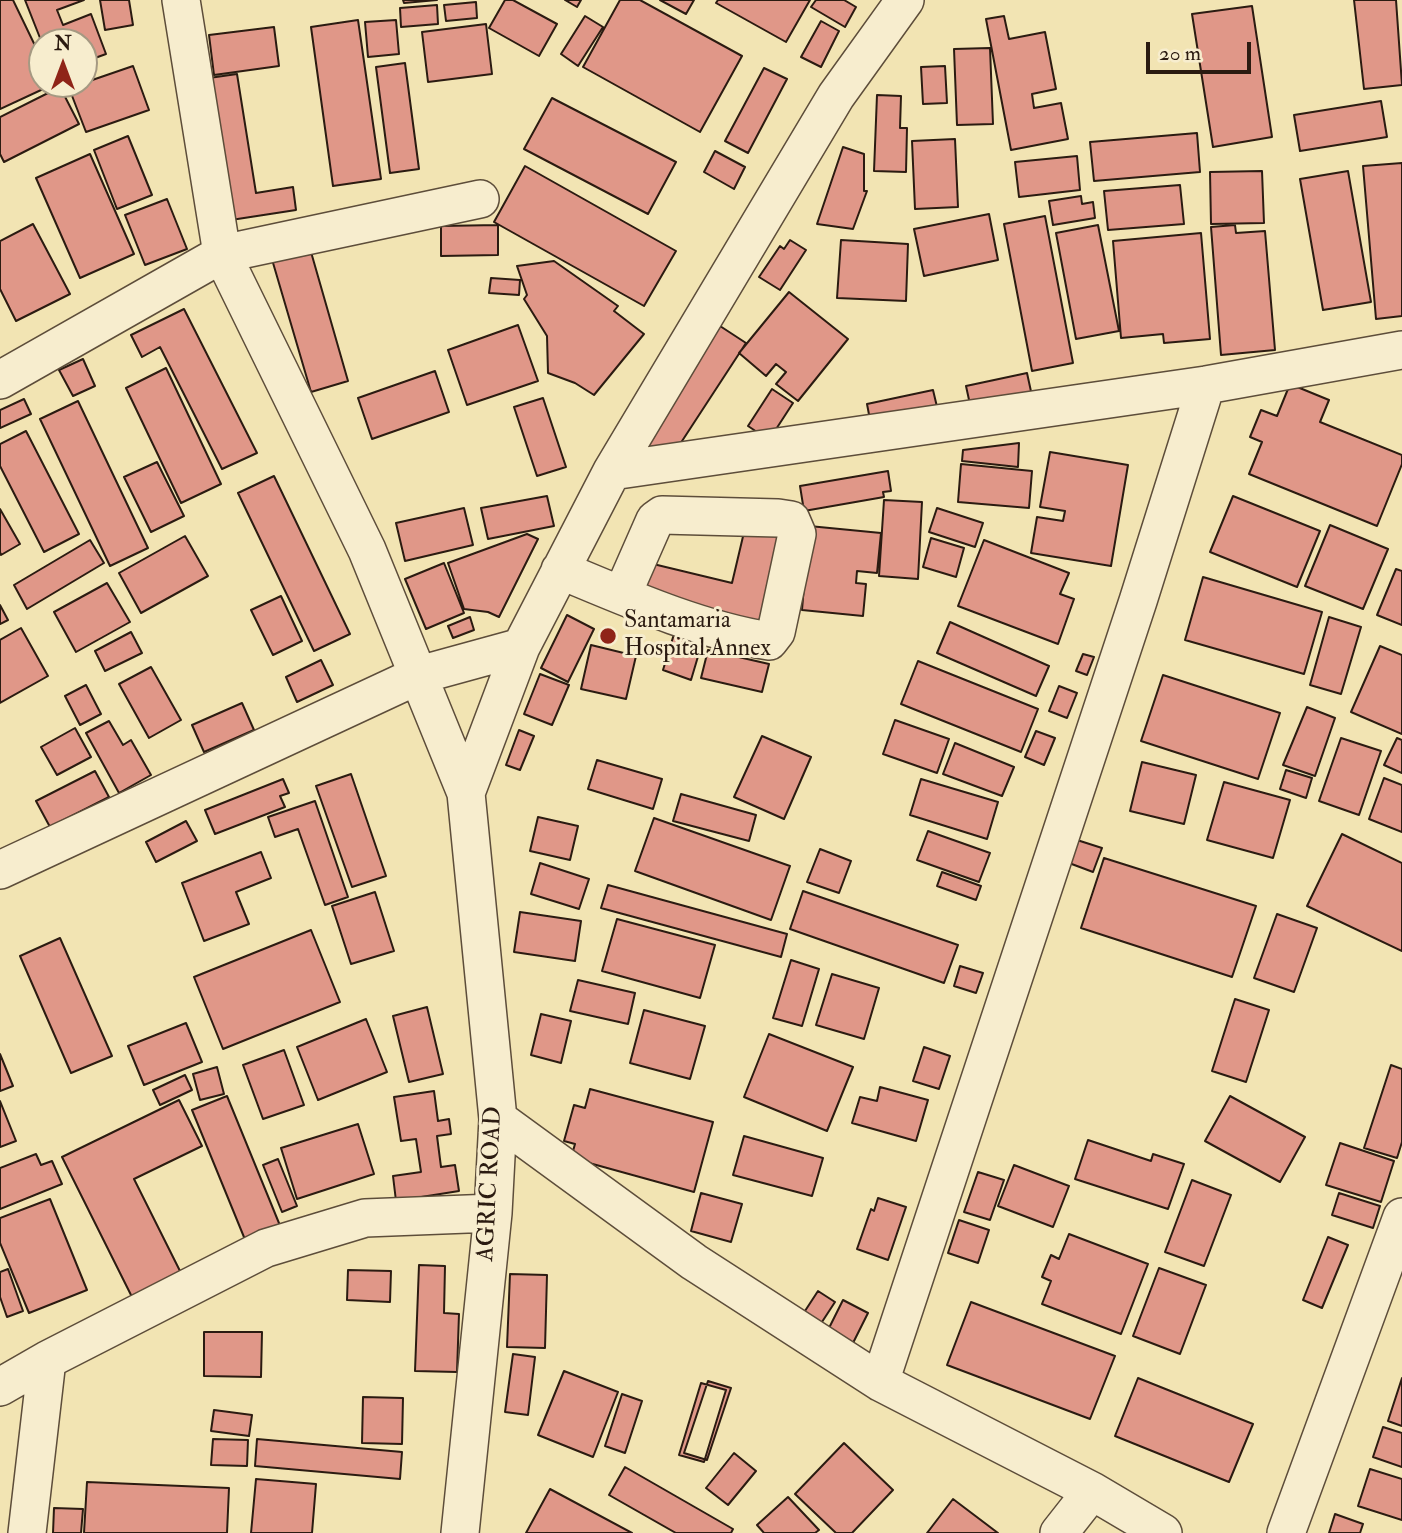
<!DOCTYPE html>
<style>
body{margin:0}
#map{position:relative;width:1402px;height:1533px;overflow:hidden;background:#f2e4b3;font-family:"IM FELL Double Pica",serif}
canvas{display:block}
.north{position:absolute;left:28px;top:28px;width:70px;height:70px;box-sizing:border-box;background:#f7edce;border:2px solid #a59982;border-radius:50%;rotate:0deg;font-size:19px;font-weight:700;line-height:28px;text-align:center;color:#2b1b11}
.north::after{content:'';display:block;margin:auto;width:24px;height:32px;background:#8f2418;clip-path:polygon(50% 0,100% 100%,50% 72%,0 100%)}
.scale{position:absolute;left:1146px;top:42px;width:105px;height:32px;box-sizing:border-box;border:4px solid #2b1b11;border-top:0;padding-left:9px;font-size:21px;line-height:24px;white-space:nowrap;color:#2b1b11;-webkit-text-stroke:5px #f7edce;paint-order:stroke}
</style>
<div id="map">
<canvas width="1402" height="1533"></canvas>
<div class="north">N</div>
<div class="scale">20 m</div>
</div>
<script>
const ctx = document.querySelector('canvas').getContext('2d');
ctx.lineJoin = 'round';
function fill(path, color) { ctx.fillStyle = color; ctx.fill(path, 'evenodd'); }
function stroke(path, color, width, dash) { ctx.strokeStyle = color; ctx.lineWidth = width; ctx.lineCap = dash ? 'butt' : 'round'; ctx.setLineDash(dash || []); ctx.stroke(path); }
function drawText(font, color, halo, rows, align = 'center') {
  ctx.font = font + ' "IM FELL Double Pica",serif'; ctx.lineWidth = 6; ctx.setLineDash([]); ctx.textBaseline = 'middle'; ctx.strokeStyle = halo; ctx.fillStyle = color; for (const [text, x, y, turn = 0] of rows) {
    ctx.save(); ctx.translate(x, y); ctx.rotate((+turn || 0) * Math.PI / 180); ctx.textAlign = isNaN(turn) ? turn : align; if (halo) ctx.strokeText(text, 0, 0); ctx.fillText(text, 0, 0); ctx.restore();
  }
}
const building = new Path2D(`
 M0,0H13L42,60V84H54L0,109Z
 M25,0H84L57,10L63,25L91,14L106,54L84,62V42L42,43Z
 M100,0H129L133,25L105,30Z
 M403,0H437L404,3Z
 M505,0H513L557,24L539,56L489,28Z
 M565,0H581L577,7Z
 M620,0H640L742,56L700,132L583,67Z
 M660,0H694L686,14Z
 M718,0H810L786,42L716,3Z
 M816,0H844L856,7L845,27L811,7Z
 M1354,0H1396L1402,85L1364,89Z
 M476,2L477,18L446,21L444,5Z
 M437,5L438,24L401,27L400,8Z
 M1252,6L1272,137L1213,147L1192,14Z
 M585,16L603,27L578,66L561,54Z
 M1004,16L1009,39L1045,32L1056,89L1032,94L1034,108L1061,103L1068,139L1011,150L986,19Z
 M358,20L381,179L333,186L311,27Z
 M396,20L399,54L368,57L365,22Z
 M821,21L839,31L821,67L801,57Z
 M486,24L492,74L428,82L422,32Z
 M274,27L279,66L214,75L209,35Z
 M990,48L993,124L957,125L954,49Z
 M405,63L419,169L390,173L376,67Z
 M133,66L149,110L86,132L69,88Z
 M945,66L947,103L923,104L921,67Z
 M764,68L787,79L748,153L725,141Z
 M237,74L256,193L293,187L296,210L231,220L209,78Z
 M60,87L79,124L4,162L0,154V117Z
 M877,95L901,96L900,128H907L906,172L874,171Z
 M552,98L676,162L648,214L524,149Z
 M1381,101L1387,137L1300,151L1294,115Z
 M1197,133L1200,172L1094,181L1090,142Z
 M128,136L152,195L117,209L94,150Z
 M955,139L958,207L915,209L912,141Z
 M843,147L864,154V191H867L853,229L817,224Z
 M715,151L745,167L734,189L704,172Z
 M90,154L134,254L80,278L36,178Z
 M1077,156L1080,190L1019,197L1015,162Z
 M1402,163V316L1376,319L1363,166Z
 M525,166L676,251L644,306L494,222Z
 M1262,171L1264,223L1211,224L1210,172Z
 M1348,171L1371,302L1323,310L1300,179Z
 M1180,185L1184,224L1108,230L1104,191Z
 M1081,196L1082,204L1093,202L1095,218L1053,225L1049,201Z
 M167,199L187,249L145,265L125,215Z
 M989,214L998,260L924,276L914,229Z
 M1045,216L1073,363L1032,371L1004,224Z
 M33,224L70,294L16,321L0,289V241Z
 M498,225V255L441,256V226Z
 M1098,225L1119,331L1076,339L1056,233Z
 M1235,225L1236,233L1265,231L1275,350L1221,355L1211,227Z
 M1201,233L1210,339L1164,343L1163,334L1121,338L1113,241Z
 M790,240L806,250L780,290L759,277L780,246L784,249Z
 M841,240L908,244L906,301L837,298Z
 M309,245L348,381L311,392L271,256Z
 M554,261L618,306L614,311L644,334L594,395L575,383L548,373L547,336L524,299L527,295L517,266Z
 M491,278L520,280L519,295L489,293Z
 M789,292L848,339L798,401L776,384L786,372L776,364L766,376L739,353Z
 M184,309L257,453L222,469L160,347L142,357L131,335Z
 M518,325L538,381L467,405L448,350Z
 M720,326L746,343L669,461L643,444Z
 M83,359L95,386L73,396L59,370Z
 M166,368L221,484L181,503L126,388Z
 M435,371L449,412L372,439L358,398Z
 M1027,373L1032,396L971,409L966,386Z
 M1290,384L1329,400L1320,422L1402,455V464L1377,526L1249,474L1262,442L1250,437L1261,410L1277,416Z
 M772,389L793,403L769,440L748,426Z
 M933,390L938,411L871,425L867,404Z
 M543,398L566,467L537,476L514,407Z
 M24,399L31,414L0,428V410Z
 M78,401L148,548L110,566L40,419Z
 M26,431L79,534L44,552L0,466V444Z
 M1019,443L1018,467L962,461L963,450Z
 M1050,452L1128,465L1111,566L1031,553L1037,517L1063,521L1065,511L1040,507Z
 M157,462L184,516L151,532L124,477Z
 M961,464L1032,471L1029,508L958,502Z
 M888,471L891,491L883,492L884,497L804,511L800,486Z
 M274,476L350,634L314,651L238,493Z
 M547,496L554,526L488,539L481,508Z
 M1233,496L1320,531L1297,587L1210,552Z
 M884,500L922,502L918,579L879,576Z
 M464,508L473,545L405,561L396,523Z
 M937,508L983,523L975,547L929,532Z
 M0,509L20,544L1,555L0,552Z
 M1330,525L1388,549L1363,609L1305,586Z
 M809,526L881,533L877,573L857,571L856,583L866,584L863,616L802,610Z
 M745,528L781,537L761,623L642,596L649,563L732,583Z
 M527,534L538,539L499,617L488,612L464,609L448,563Z
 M185,536L208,576L141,613L119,573Z
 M931,538L964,548L956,577L923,567Z
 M90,540L104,563L27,609L14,585Z
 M984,540L1069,573L1060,594L1074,599L1058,644L958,606Z
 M444,563L464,613L426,629L405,579Z
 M1396,569L1402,571V625L1377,615Z
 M1203,577L1322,612L1304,674L1185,640Z
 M107,583L130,622L76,652L54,612Z
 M281,596L302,641L273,655L251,610Z
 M0,605L8,620L0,624Z
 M567,615L594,629L568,682L541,668Z
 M470,617L474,630L453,638L448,626Z
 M1329,617L1361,627L1341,694L1310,685Z
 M950,622L1049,666L1036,696L937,653Z
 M21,628L48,676L0,703V640Z
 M131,632L142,653L105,671L95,651Z
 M674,634L702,643L691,680L663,670Z
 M591,645L636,656L626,699L581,689Z
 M1380,646L1402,655V734L1351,712Z
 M708,650L769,664L762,692L701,678Z
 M1083,654L1094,657L1087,675L1076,671Z
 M321,660L333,685L297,702L286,677Z
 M918,661L1038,709L1021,752L901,704Z
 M151,667L181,720L149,738L119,684Z
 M540,674L569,685L552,725L524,714Z
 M1163,675L1280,713L1258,779L1141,741Z
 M86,685L101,714L80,725L65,696Z
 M1059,686L1077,693L1067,718L1049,711Z
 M242,703L254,730L204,752L192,725Z
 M1307,707L1335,718L1315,776L1283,765Z
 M895,720L949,739L937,773L883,754Z
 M109,721L123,745L131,740L151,775L119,793L86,733Z
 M75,728L91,757L57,775L41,747Z
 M519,730L534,736L520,770L506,765Z
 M1036,731L1055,738L1044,765L1025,757Z
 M762,736L811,757L784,819L734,797Z
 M1341,738L1381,751L1359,815L1319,801Z
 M1397,738L1402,740V773L1384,765Z
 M955,743L1014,767L1002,796L943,774Z
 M597,760L662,779L653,809L588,789Z
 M1142,762L1196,775L1184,824L1130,811Z
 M1286,770L1312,778L1306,798L1280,789Z
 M95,771L109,797L50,827L36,801Z
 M351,774L386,876L352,887L316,786Z
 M1384,778L1402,785V832L1369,819Z
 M283,779L289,793L280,796L285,807L215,834L205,810Z
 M921,779L998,802L987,839L910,815Z
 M1224,782L1290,800L1273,858L1207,840Z
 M681,794L756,815L749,841L673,821Z
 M315,801L348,897L325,905L298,829L275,837L268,817Z
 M538,817L578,826L570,860L530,851Z
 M654,818L790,866L771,920L635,871Z
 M186,821L197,841L156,862L146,842Z
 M928,831L990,853L979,882L917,860Z
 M1342,834L1402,863V951L1307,906Z
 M1077,840L1102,848L1093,872L1069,863Z
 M820,849L851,861L839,893L807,882Z
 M261,852L271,878L236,892L249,924L204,941L182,883Z
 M1104,858L1256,906L1232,977L1081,928Z
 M540,863L589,879L579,909L531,894Z
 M942,872L981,886L976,900L937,886Z
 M608,885L787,934L781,957L601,908Z
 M803,891L958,945L944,983L790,929Z
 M375,892L394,951L351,964L332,906Z
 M520,912L581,921L575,961L514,952Z
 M1277,914L1317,928L1294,992L1254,978Z
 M617,919L715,945L700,998L602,971Z
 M311,930L340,1002L223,1049L194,977Z
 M60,938L112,1056L71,1073L20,956Z
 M791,960L819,969L802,1026L773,1018Z
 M960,966L983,973L976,993L954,986Z
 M832,974L879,988L864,1039L816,1025Z
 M578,980L635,993L628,1024L570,1011Z
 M1235,999L1269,1010L1246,1082L1212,1071Z
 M427,1007L443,1074L409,1082L393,1016Z
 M644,1010L705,1026L690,1079L630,1063Z
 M541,1014L571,1021L561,1063L531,1055Z
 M366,1019L387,1072L318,1100L297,1047Z
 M186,1023L202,1062L144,1085L128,1046Z
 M769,1034L853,1067L827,1131L744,1097Z
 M924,1047L950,1056L939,1089L913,1081Z
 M284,1050L304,1105L263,1119L243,1065Z
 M0,1054L13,1086L0,1091Z
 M1391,1065L1402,1069V1142L1397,1158L1364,1148Z
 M217,1067L224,1094L200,1100L193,1074Z
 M185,1075L192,1090L160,1105L153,1090Z
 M880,1087L928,1100L916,1141L852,1123L860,1097L877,1101Z
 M590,1089L713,1122L694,1192L571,1158L575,1144L564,1141L574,1105L585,1108Z
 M434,1091L438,1121L449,1119L451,1134L437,1136L441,1167L455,1165L459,1191L396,1201L393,1176L421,1172L416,1139L401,1141L394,1097Z
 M227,1096L281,1228L246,1242L192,1110Z
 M1230,1096L1305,1137L1280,1182L1205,1141Z
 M179,1100L202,1146L134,1179L184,1279L135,1303L62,1157Z
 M0,1101L16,1141L0,1147Z
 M358,1124L374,1174L297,1199L281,1148Z
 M744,1136L823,1158L812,1196L733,1175Z
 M1088,1140L1151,1161L1153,1154L1184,1164L1168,1209L1075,1179Z
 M1340,1143L1394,1161L1381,1202L1326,1185Z
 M36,1154L41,1165L52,1161L62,1184L0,1209V1168Z
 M278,1159L297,1206L282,1212L263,1165Z
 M1014,1165L1069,1186L1053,1227L998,1206Z
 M978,1172L1004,1180L990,1220L964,1212Z
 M1192,1180L1231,1195L1204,1266L1165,1252Z
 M701,1193L742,1204L731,1242L691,1231Z
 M1339,1193L1380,1206L1373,1228L1332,1215Z
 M878,1198L906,1207L888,1260L857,1249L871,1209L874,1211Z
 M50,1199L87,1290L29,1313L0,1243V1218Z
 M959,1220L989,1230L978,1263L948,1253Z
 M1069,1234L1148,1264L1121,1334L1042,1304L1051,1281L1042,1277L1051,1255L1059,1259Z
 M1328,1237L1348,1245L1322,1308L1303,1300Z
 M419,1265L445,1266L444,1313L459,1314L457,1372L415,1371Z
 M1159,1268L1206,1285L1180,1354L1133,1336Z
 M8,1269L23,1311L7,1317L0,1297V1272Z
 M348,1270L391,1271L390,1302L347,1300Z
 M510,1274L547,1275L545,1348L507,1347Z
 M818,1291L835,1302L820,1325L803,1314Z
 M843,1300L868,1313L849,1351L824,1338Z
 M971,1302L1115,1356L1090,1419L947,1365Z
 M204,1332H262L261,1377L204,1376Z
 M513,1354L535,1357L528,1415L505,1412Z
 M564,1371L618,1392L593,1457L538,1435Z
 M1138,1378L1253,1424L1229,1482L1115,1436Z
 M1402,1378V1426L1388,1421Z
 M708,1381L731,1388L707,1460L684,1453Z
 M701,1383L726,1390L704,1462L679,1455Z
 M622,1394L642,1401L625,1453L605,1446Z
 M363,1397L403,1398L402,1444L362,1443Z
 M214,1410L252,1415L249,1436L211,1431Z
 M1383,1427L1402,1433V1467L1373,1457Z
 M213,1439L248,1440L247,1466L211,1465Z
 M257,1439L402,1452L400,1479L255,1466Z
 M844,1443L893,1490L852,1533H836L795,1494Z
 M734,1453L756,1471L728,1505L706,1488Z
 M625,1467L733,1529L731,1533H676L609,1495Z
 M1370,1469L1402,1479V1520L1358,1506Z
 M256,1479L316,1484L312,1533H251Z
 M87,1482L229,1488L227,1533H84Z
 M550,1489L632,1533H526Z
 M788,1497L819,1530L815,1533H764L757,1525Z
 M953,1499L998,1533H927Z
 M54,1508L83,1509L81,1533H53Z
 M1335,1514L1363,1524L1360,1533H1329Z`);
fill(building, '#e09788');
stroke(building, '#2b1b11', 2);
const minor = new Path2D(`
 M181,0L222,254L367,550L466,793L498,1119L493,1213L460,1533
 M0,380L222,254L480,199
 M612,471L1206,385L1402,350
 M560,570C625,597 699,630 769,641L776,632L797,534L791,520L778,518L662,515L655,520L622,595
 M466,793L521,647L612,471L836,96L905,0
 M0,870L419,675L521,647
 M498,1119L694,1262L880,1382L1092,1491L1163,1533
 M880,1382L1138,601L1206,385
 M0,1387L47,1360L266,1248L365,1218L493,1213
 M27,1533L47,1360
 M1059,1533L1092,1491
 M1286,1533L1402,1217`);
stroke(minor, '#5d4d3a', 40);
stroke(minor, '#f7edce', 37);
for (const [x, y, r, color] of [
 [608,636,9,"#8f2418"]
]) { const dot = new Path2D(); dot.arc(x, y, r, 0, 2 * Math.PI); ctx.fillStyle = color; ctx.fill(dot); stroke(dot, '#f7edce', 2.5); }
drawText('24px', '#2b1b11', '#f7edce', [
 ["Santamaria",624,622],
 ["Hospital Annex",624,650]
], 'left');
drawText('24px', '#2b1b11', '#f7edce', [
 ["AGRIC ROAD",491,1184,-87]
]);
</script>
